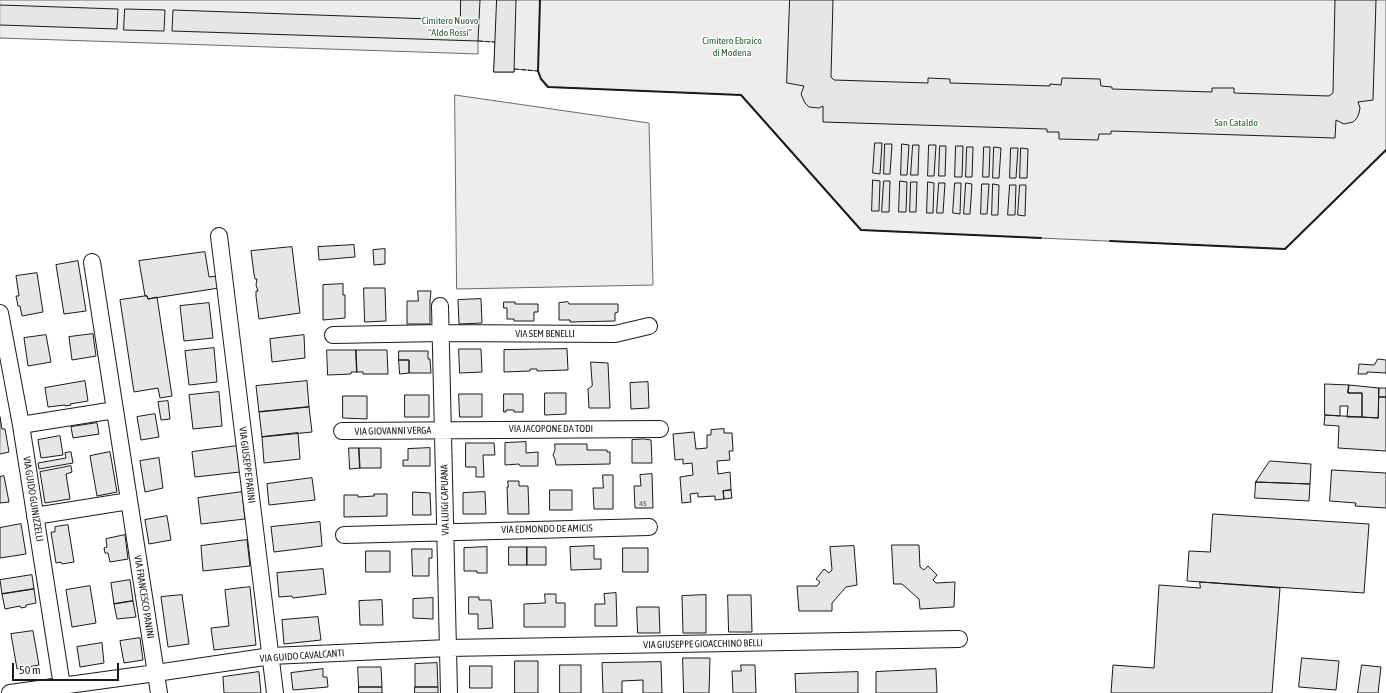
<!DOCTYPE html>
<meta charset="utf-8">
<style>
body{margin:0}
#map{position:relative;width:1386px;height:693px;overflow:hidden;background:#fff;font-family:"Asap Condensed",sans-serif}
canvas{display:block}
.scale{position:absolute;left:12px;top:663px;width:107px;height:18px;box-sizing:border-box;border:2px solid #1a1a1a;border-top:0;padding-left:5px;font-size:12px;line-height:14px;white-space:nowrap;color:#1a1a1a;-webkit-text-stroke:3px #fff;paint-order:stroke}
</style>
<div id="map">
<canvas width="1386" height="693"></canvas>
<div class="scale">50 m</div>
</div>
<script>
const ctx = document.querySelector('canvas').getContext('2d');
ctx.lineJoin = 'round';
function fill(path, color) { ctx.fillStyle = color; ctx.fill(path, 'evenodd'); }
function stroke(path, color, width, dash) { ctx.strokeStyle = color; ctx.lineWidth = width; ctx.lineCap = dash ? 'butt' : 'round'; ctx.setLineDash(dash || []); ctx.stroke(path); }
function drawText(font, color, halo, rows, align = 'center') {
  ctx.font = font + ' "Asap Condensed",sans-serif'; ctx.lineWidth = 3; ctx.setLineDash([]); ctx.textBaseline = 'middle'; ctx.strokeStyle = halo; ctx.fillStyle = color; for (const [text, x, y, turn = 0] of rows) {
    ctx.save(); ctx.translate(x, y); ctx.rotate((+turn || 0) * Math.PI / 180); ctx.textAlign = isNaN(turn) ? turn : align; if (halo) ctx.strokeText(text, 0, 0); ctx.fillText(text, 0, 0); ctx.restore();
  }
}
const green = new Path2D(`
 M0,0H1386V150L1285,249L861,230L741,95L548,87L541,79L538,71L514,69V72H494L495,42L478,41V54L0,38Z
 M455,95L649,123L653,285L457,289Z`);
fill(green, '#ededed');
stroke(green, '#6a6a6a', 1);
const building = new Path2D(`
 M461,0H480L478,41L172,31L173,10L460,20Z
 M497,0H516L514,72H494Z
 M790,0H833L831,77L834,80L928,83V78L950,79V83L1050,86V84L1061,85L1062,78L1100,79L1101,86L1112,87V89L1212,92V88H1234V93L1329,96L1333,93L1335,0H1376L1373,100L1358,102L1360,108L1359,113L1357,118L1353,122L1344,124L1336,120L1335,138L1111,131V134H1099L1098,140L1059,139V132H1047V129L823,122V106L819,108L809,107L805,103L801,94L804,86L787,83Z
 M0,5L118,9L117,29L0,25Z
 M125,9L165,10L164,31L124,30Z
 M875,143H882L880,174L873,173Z
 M885,144H892L890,174H884Z
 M902,144L909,145L907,175H901Z
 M913,145H919L918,175H911Z
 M929,145H936L934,176H928Z
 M940,146H946L945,176H939Z
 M956,146H963L962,177H955Z
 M967,147H973L972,177H966Z
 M984,147H990L989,177H983Z
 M994,147L1001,148L999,178H993Z
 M1011,148H1018L1016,178H1010Z
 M1021,148L1028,149L1027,178H1020Z
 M873,180L880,181L879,211H872Z
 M884,181H890L889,212H882Z
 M900,181L907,182L906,212H899Z
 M911,182H917L916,212H910Z
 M928,182L934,183L933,213H927Z
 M939,183H945L943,213H937Z
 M955,183H961L960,214L953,213Z
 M966,183L972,184L970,214H964Z
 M982,184H989L987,214H981Z
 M993,184L999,185L998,215H992Z
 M1010,185H1016L1015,215H1008Z
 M1020,185H1026L1025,216L1018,215Z
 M354,245L355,257L319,260L318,247Z
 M292,247L300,313L259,319L256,296V291H258L256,285L257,279H255L254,274L251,251Z
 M385,249V264L374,265L373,250Z
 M205,252L209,277L218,276L219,288L148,299L147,296H145L139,261Z
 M78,261L86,311L64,314L56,265Z
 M37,273L43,312L22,316L20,306H18L16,296H19L16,276Z
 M343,284V295H345V318L323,320V285Z
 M364,288H385L386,321L365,322Z
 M418,291H431L430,301V324H407V301H418Z
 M147,296L148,299L157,297L172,396L160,398L158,388L134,392L120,300Z
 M481,299L482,323L459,324L458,300Z
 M504,302H515V304H538V312H534V321H514V319H507V308H504Z
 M568,302L569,304H618V312L615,313V321L570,322V320H559V303Z
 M209,303L213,338L184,341L180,306Z
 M93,334L96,356L72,360L69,337Z
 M46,335L51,362L28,366L24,338Z
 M304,335L305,358L272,362L270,339Z
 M214,348L217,382L189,385L185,351Z
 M459,349H481L482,372L460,373Z
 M567,349L568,370L537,371V369H530V371L504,372V350Z
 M327,350H356L357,372H351V374L328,375Z
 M356,350H387L388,374H363V372H357Z
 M399,351H428V359H430L431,373H409V360H399Z
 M1378,359L1386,360V373L1367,372V374H1358L1359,364L1374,365Z
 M399,360H409V373L400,374Z
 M591,362L608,363L610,408H589L588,389L592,386Z
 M85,381L88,401L70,404L71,405L65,406V405L48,407L45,388Z
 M307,381L309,407L259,412L256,386Z
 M648,382L649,408L631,409L630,383Z
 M1325,384L1349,385L1348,393H1362V417H1347L1348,406H1340V416L1325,415Z
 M1349,385L1379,388L1378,418L1362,417V393H1348Z
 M1379,388H1386V397H1379Z
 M219,392L222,426L193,429L189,395Z
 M545,393H566V414L545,415Z
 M459,394H482V417H460Z
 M504,394H523V412H514V410H506V412H504Z
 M405,395H429V417H405Z
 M343,396H367V419L343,418Z
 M1379,397H1386V451L1338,448L1339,426L1324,425L1325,415L1378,418Z
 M168,401L170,419L161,420L158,402Z
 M309,407L312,432L262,437L259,412Z
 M155,414L159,437L141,440L137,417Z
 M0,417L2,429H5L9,452L0,454Z
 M97,423L99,434L73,438L71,427Z
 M724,429V433H732L733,451H729L730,460L717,461L718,474L730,472L731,490L723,491L724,499L715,500V496L698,497V493L690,494L691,502L682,503L680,477L693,475L692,463L683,464V459L675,460L673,434L694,432L696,449L707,448V435H711V430Z
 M298,433L300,459L264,463L262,437Z
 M60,436L63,455L41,458L38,440Z
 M644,439L651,440L652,463H632V440Z
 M526,442V453L538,452V466H520L519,464L505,465V443Z
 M466,443H494L495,455H483L484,477H476V467H466Z
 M555,444H587V450H607V452H610V464L556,465L555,459L553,455L555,450Z
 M237,446L240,472L195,477L192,452Z
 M349,448H359L360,468L350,469Z
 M359,448H381V468H360Z
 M430,448V466H403V460H408V449Z
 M71,452L73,463L39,469L38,463L66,458L65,453Z
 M110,452L117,492L97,496L90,456Z
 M159,458L163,488L145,492L140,461Z
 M1270,461L1311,464L1310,484L1256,482Z
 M71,466L72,472L66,474L70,499L45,503L40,472Z
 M1332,470L1386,473V508L1355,506L1356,503L1330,501Z
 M652,474L653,508H635L634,486H641L640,475Z
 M603,475H613V509H594L593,488H603Z
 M4,476L9,502L0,503V477Z
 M312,478L315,500L269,505L267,484Z
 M508,481H519V486H528L529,514H508L507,487H508Z
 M1256,482L1310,484L1309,501L1255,498Z
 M550,490H572V510H550Z
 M731,490L732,498L724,499L723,491Z
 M242,492L245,519L201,524L198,498Z
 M413,492L430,493L431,515H413Z
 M485,492L486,514H463V493Z
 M374,494H387V516L344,517V495H358V497L374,496Z
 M1213,514L1369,524L1364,593L1187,581L1189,551L1210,552Z
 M167,516L171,540L149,544L145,520Z
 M320,522L322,546L274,552L271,527Z
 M21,524L26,554L0,558V528Z
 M68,525L74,562L62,564L61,562L56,563L51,532H55V527Z
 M125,535L128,559L110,562L108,553H105L104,548L107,547L106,539Z
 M247,540L250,566L203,571L201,546Z
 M892,545H919L920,567L924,570L928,566L937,575L933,580L936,583L955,582L954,607L920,609L919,599L902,584H894Z
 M594,546V559H601V569L571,570L570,547Z
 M854,546L857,585L846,587L832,603V611H799L797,586H817L820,582L816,579L824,569L829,573L832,570L830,547Z
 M487,547V573H477V571H464V548Z
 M509,547H527V565H509Z
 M527,547H546V565H527Z
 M623,548H648V572H623Z
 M412,549H432V558H429V576H413Z
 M366,551H390V572H366Z
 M323,569L326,594L293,598L292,596L279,597L277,573Z
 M32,575L34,589L2,594L0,580Z
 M130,580L133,601L114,604L111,583Z
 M1200,582L1280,588L1272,693H1111L1113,665L1154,668L1159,585L1200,588Z
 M90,586L96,623L72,627L66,590Z
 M250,587L256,645L214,650L211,628L229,626L225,590Z
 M34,589L36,603L26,605V607L21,608L20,606L5,609L2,594Z
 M616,593L617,626H595V604H605L604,594Z
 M545,594H556V603H565V627H524V604L545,603Z
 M182,595L189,644L168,647L161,597Z
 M706,595V633H683L682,596Z
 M728,595H751L752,632H729Z
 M469,597H479V600H491L493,628L478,629V614H469Z
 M433,598V619L413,618V599Z
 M382,600L383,625H360L359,601Z
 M133,601L136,617L117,619L114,604Z
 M637,607H659L660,633H638Z
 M318,617L321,640L284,644L282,620Z
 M33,631L39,665L17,669L11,634Z
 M140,638L143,660L124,663L120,641Z
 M102,643L104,663L80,667L77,647Z
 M683,658H710L709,693H684Z
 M1302,658L1339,661L1336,690L1299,687Z
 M515,661H538V693H515Z
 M661,662L662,693H643V680L622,681V693H603L602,663Z
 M437,663L438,687H415V664Z
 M560,665H581V693H560Z
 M741,665H755L756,693H733L732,671H741Z
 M1362,665L1381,667L1378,693H1358Z
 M470,666H492V688H470Z
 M358,667H381L382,687H359Z
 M323,669V677H327L328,687L293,690L291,673Z
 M936,669L937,693H876V672Z
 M259,672L261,693H224L223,677Z
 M858,672V693H796L795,674Z
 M359,687H382V693H359Z
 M415,687H438V693H415Z`);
fill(building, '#e6e6e6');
stroke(building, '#1a1a1a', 1);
const minor = new Path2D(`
 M219,236L275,693
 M92,262L159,693
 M440,306L449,693
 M0,313L21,425L62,686
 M333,335L440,333L615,334L649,326
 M21,425L115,410
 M342,431L660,429
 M35,516L129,501
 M344,535L649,527
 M10,693L156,673L271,656L448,648L959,639`);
stroke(minor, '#1a1a1a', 18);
stroke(minor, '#fff', 16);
stroke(new Path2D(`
 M478,41L495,42
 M514,69L538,71`), '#1a1a1a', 1, [5, 2]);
stroke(new Path2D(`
 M540,0L538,71L541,79L548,87L741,95L861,230L1041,238
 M1110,241L1285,249L1386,150`), '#1a1a1a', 2);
drawText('8px', '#4d4d4d', null, [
 ["45",643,503]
]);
drawText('10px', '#2b5a34', '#fff', [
 ["Cimitero Nuovo",450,21],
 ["“Aldo Rossi”",450,33],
 ["Cimitero Ebraico",732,41],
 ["di Modena",732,53],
 ["San Cataldo",1236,123]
]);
drawText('10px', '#1a1a1a', '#fff', [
 ["VIA SEM BENELLI",545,334],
 ["VIA JACOPONE DA TODI",551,429],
 ["VIA GIOVANNI VERGA",393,431,-1],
 ["VIA GIUSEPPE PARINI",247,465,83],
 ["VIA GUIDO GUINIZZELLI",33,499,81],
 ["VIA LUIGI CAPUANA",445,500,-91],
 ["VIA EDMONDO DE AMICIS",547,529,-1],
 ["VIA FRANCESCO PANINI",144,597,81],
 ["VIA GIUSEPPE GIOACCHINO BELLI",703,644,-1],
 ["VIA GUIDO CAVALCANTI",302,656,-4]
]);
</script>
